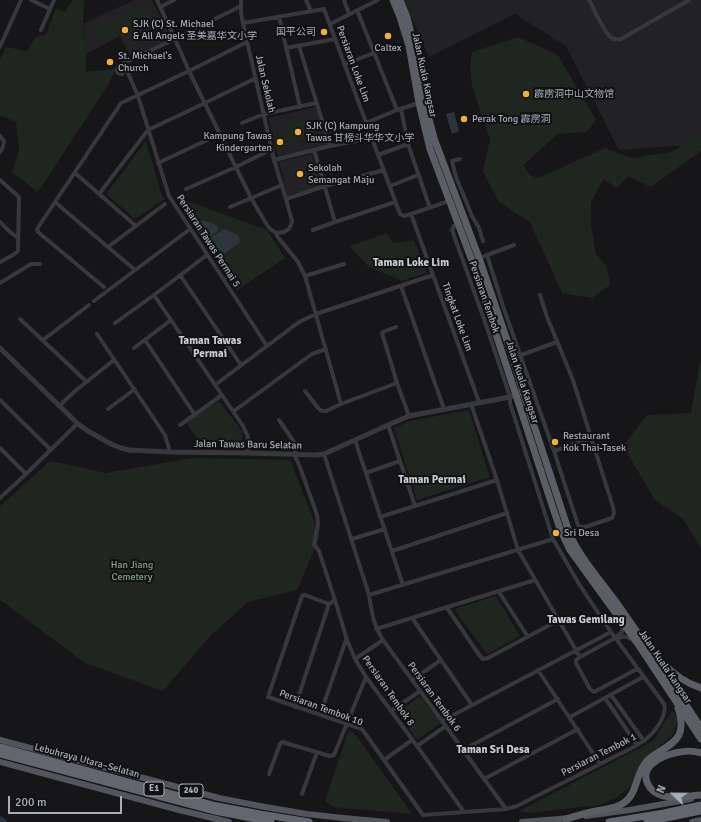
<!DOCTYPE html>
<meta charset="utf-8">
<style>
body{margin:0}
#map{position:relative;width:701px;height:822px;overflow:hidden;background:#161618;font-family:Signika,sans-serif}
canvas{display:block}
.north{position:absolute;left:653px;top:774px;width:40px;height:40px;-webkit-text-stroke:3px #111113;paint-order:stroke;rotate:292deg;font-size:11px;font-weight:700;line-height:16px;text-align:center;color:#a8adb8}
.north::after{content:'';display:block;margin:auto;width:14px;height:18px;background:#a8adb8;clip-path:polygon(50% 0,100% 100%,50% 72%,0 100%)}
.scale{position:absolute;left:8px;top:796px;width:114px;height:18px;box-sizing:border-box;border:2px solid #a8adb8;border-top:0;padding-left:5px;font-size:12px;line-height:14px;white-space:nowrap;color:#a8adb8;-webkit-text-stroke:3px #111113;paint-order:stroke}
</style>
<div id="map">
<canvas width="701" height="822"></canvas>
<div class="north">N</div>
<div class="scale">200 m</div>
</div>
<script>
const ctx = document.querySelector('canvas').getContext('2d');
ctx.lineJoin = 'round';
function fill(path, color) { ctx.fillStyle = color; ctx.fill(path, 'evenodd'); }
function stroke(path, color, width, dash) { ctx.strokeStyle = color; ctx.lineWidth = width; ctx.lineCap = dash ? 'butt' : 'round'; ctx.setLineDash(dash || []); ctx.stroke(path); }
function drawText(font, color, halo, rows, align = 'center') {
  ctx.font = font + ' Signika,"Noto Sans SC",sans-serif'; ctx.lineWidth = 4; ctx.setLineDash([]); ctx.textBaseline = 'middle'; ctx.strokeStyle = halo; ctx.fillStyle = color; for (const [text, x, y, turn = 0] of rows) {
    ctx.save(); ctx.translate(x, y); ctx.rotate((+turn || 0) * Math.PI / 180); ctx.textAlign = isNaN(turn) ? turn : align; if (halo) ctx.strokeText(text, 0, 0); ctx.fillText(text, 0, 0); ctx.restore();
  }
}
fill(new Path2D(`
 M134,0H152L172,39L131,58L120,36L86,54L83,24Z
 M404,0H701V144L619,150L566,46L515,14L429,57Z
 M316,107L328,146L278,158L268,118Z
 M312,154L322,186L287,196L279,162Z`), '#222225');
fill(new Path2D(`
 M72,0H84L83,24L86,54V72L116,69L107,87L38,192L12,172L19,151L16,122L0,115V60L6,47L27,51L36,37L46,35L56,8L65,12Z
 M144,4L155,25L127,39L123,31L110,38L98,39L93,27L106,21H111Z
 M518,37L558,55L596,120L587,132L558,134L523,165L530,175L538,178L605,148L632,158L671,152L697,136H701V151L651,187L628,176L617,188L603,179L591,203V225L596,254L607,267L610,285L592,298L562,293L530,222L499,202L483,172L490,139L472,86L470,68L472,52Z
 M307,120L310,137L296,141V143L289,145L284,125L292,124V125L300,124V122Z
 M146,141L162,196L165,199L135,219L106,194Z
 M176,197L267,230L285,258L237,290Z
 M387,233L393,243L414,240L427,273L402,281L369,267L349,246Z
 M701,359V548L683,519L655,500L623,446L647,415L691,413L700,361Z
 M219,401L242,431V446L201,445L186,422Z
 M469,410L490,477L417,500L394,428L410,421Z
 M193,458L290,460L320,536L297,590L248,602L211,635L163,691L85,663L0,600V506L50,461L71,465L105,473Z
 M496,596L520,636L487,654L454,609Z
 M420,696L441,723L417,740L399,712Z
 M672,710L678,719L673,735L652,752L640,764L633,784L618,797L600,805L529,813L519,811L653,741Z
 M349,729L358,738L412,814L333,807L325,801Z`), '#1e261f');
fill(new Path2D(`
 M454,112L459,131L452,134L446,114Z
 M203,220L216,225L219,228L218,231L208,238H204C199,236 195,230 196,224Z
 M224,229L238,235C240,238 241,242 238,244L218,258C212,256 209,249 206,244L207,240Z`), '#2c353c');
stroke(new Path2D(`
 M0,820L3,822`), '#2c353c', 7);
stroke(new Path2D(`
 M31,0L50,9
 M157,0L175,39L189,71L251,198L267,225L271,230L277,233
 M241,0V13L243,23L274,160L286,199L292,221L291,225L289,229L284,232L277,233
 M306,0L311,11
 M344,0L349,14
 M589,0C594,9 604,33 612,38C615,40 617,40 621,39L689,0
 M241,6L175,39L124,63L118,67L117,70L118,73L122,74L124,71H127L138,96L169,196L267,346
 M160,7L174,0
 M357,10L397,110
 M279,17L300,107
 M243,23L324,9L400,214L404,216L411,214L449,201
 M330,24L378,0
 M41,30L54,0
 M299,46L330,146
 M0,47L21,0
 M286,48L335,39
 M345,64L374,53
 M401,109L408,144L430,208
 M242,123L264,114L316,103
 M366,123L397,110L419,103
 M0,136L4,141L3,147L0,152
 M314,150L335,222L395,202
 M378,155L408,144
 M460,159L452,161L456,177L472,216L479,228L483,241
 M274,160L330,146L372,138
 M158,163L220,134
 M75,173L136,226
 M0,180L19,197L18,251L13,255L0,262
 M390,186L418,175
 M186,189L236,167L272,149
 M99,194L148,130L205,103L256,78
 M286,199L325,186L384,170
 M55,202L135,270
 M230,207L282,185
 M411,214L479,402
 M0,222L10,232L18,238
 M313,230L335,222
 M277,233V236L298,262L305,276L341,404
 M108,247L165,204
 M487,255L514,245
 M479,258L487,255L504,309L554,451L578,525L581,527H585L612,518L614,513L613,507L573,380L547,317L540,295
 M180,275L241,365
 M305,276L344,264
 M0,283L31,264H40
 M401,286L444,409
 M104,287L38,232L37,229L121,103L189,71L247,42
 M154,295L243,426L248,437V453
 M94,301L190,229
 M20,319L87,382
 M115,323L154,295L207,255
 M396,327L383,332L382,333L397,383L409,416
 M97,334L165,435L170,452
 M43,340L89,305
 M145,340L195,415
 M134,348L171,320
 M513,358L557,342
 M215,385L299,322L316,314L433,275
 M305,391L318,408L322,411H326L341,404L397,383
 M0,400L51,450
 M471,404L497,480L518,550L580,657L615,638L622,632L623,625
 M59,406L75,391L114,360
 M108,409L135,389
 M234,411L312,354L326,349
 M279,420L294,442L296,458L300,467L317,515L318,524L314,545L317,548L319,551L335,600L347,640L355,659L366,677L417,746L464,812
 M180,425L222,395
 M388,425L415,506
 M355,440L403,585
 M0,448L26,474
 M554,451L591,438
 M324,454L369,595C372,613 373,625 383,640L506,809
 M366,473L400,461
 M0,498L26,474L77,424
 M380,517L497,480
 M352,539L385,529
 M392,551L507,513
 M499,592L528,637
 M369,595L553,539
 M329,604L305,595L302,596L268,697L362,729L423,815L506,809L517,806C548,790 579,775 610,759C621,753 634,748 645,740C653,734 668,716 664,704L611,632L579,584L553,539L510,403V397L485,322L452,230L454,226L459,225
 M447,608L480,656L483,659L488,658L559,620
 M412,618L472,705
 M376,629L535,580
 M618,638C624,636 628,636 634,641
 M580,657L576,660V663L590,689L594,692L637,669
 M355,659L383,640
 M538,670L600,764
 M412,680L441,660
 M611,695L644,741
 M605,698L637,745
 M295,707L329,604L335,600
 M391,711L420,691
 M320,715L346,640
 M570,717L643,677
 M442,721L611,632
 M417,746L446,726
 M463,750L558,699
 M384,760L412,740
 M269,774L280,744L282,742L330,756L334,755L366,677
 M484,779L578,729
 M302,794L317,752`), '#37383d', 4);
stroke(new Path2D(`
 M0,348L78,424L88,431L111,444L121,448L129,450L170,452L248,453L316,455L324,454L388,425L409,416L510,397L523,392`), '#37383d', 5);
stroke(new Path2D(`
 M0,740L219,798L265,807L307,814L343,818L387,822
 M0,762L179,810L229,822
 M586,816L630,810L691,799
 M522,822L571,818
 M692,822L701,820`), '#53555c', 6);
stroke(new Path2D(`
 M393,0L400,17L409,46L419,103L430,149L471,258L553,508L560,529L570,550L638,644L701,739
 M400,0L407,17L421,77L428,116L435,141L479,258L513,358L523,392L570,535C582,561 602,582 619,606C647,646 674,686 701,728
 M661,661C672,673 685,683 701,688
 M701,753C687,748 663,754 652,764C639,776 649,793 664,796C674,799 690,796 701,795
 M566,819C576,816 586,813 596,811C605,809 614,809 622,804C638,795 635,774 646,762C655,751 672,748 679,735C683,726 681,717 678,708`), '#5b5e65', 7);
stroke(new Path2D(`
 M0,747L212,805L260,814L309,822
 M0,754L215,811L271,822
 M609,822L664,813L701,805
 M647,822L701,811`), '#63666e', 7);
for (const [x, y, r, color] of [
 [125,30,4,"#f2b134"],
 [324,32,4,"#f2b134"],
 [388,36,4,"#f2b134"],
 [110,62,4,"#f2b134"],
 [526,94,4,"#f2b134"],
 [464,119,4,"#f2b134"],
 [298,132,4,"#f2b134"],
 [280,142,4,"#f2b134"],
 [300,174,4,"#f2b134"],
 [555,442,4,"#f2b134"],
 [556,533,4,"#f2b134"]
]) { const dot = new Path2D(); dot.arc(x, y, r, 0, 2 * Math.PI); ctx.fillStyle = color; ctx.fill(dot); stroke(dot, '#111113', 1.5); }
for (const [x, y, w] of [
 [154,789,20],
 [191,791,24]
]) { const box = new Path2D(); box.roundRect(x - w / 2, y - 7, w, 14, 3); ctx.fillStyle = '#111113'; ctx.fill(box); stroke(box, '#a8adb8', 1); }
drawText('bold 9px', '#a8adb8', null, [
 ["E1",154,789],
 ["240",191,791]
]);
drawText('10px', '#a8adb8', '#111113', [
 ["SJK (C) St. Michael",133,24],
 ["& All Angels 圣美嘉华文小学",133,36],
 ["国平公司",316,32,"right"],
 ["Caltex",388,48,"center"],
 ["St. Michael's",118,56],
 ["Church",118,68],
 ["霹雳洞中山文物馆",534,94],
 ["Perak Tong 霹雳洞",472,119],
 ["SJK (C) Kampung",306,126],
 ["Tawas 甘榜斗华华文小学",306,138],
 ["Kampung Tawas",272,136,"right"],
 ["Kindergarten",272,148,"right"],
 ["Sekolah",308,168],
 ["Semangat Maju",308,180],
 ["Restaurant",563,436],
 ["Kok Thai-Tasek",563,448],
 ["Sri Desa",564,533]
], 'left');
drawText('10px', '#a8adb8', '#111113', [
 ["Persiaran Loke Lim",353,64,70],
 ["Jalan Kuala Kangsar",424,75,78],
 ["Jalan Sekolah",265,84,77],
 ["Persiaran Tawas Permai 5",208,241,57],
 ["Persiaran Tembok",484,297,71],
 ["Tingkat Loke Lim",457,317,70],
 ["Jalan Kuala Kangsar",522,382,72],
 ["Jalan Tawas Baru Selatan",248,445,1],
 ["Jalan Kuala Kangsar",665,667,56],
 ["Persiaran Tembok 8",388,691,55],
 ["Persiaran Tembok 6",434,697,54],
 ["Persiaran Tembok 10",321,708,20],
 ["Persiaran Tembok 1",599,755,-27],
 ["Lebuhraya Utara–Selatan",87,761,15]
]);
drawText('10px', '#7fa381', '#111113', [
 ["Han Jiang",132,565],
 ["Cemetery",132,577]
]);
drawText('bold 11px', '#c9ccd4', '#111113', [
 ["Taman Loke Lim",411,263],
 ["Taman Tawas",210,341],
 ["Permai",210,354],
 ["Taman Permai",432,480],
 ["Tawas Gemilang",586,620],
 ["Taman Sri Desa",493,750]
]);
</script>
